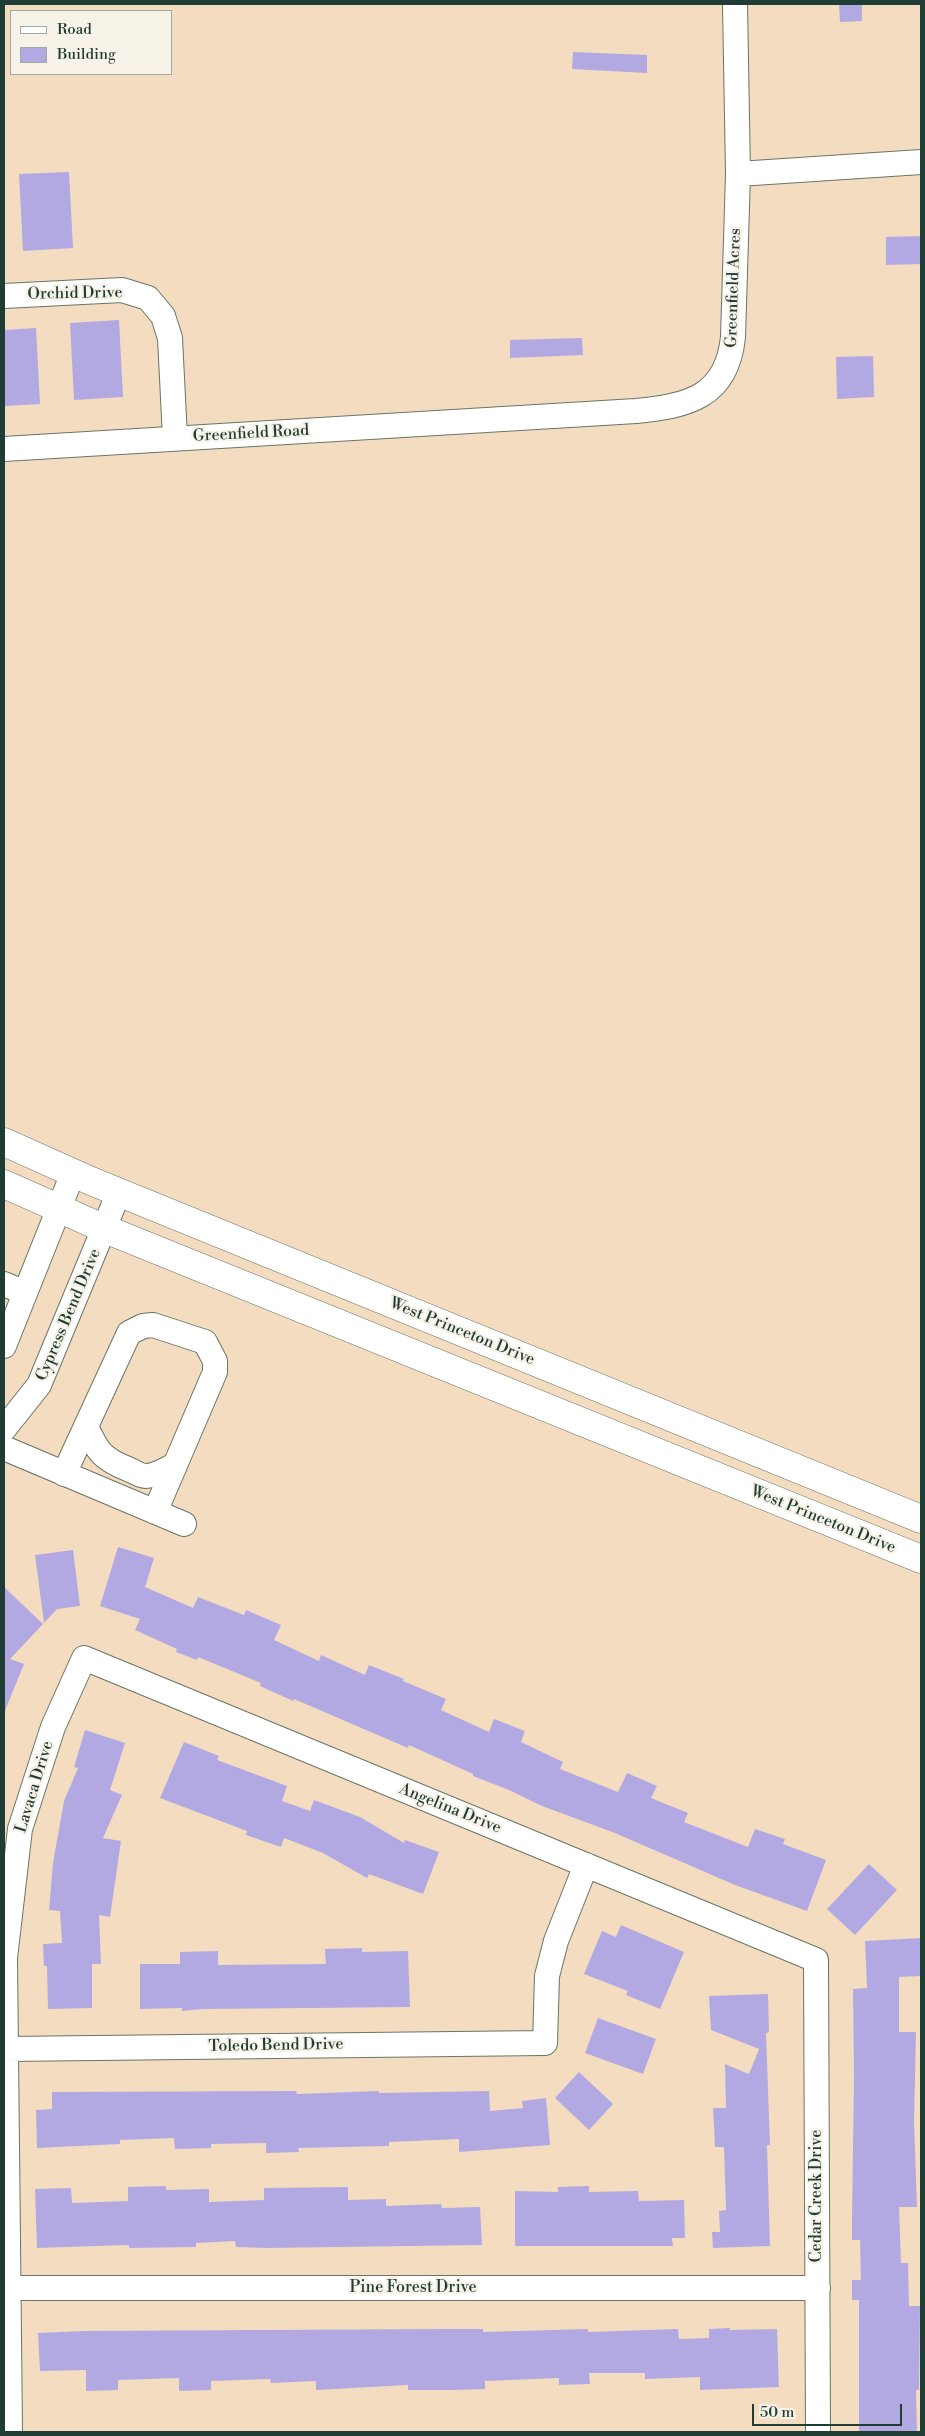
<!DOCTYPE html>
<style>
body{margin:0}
#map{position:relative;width:925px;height:2436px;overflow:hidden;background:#f4dcc1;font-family:"Libre Bodoni",serif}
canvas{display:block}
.frame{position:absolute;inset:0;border:5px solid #1f3d34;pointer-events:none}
.legend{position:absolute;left:10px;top:10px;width:162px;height:65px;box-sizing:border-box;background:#f7f3e8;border:1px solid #a1aaa0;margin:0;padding:6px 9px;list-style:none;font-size:15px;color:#1f3d34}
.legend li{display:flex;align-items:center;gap:10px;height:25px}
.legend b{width:25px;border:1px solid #a1aaa0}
.scale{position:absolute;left:752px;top:2404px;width:150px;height:22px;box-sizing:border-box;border:2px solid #1f3d34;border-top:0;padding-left:6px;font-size:15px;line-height:18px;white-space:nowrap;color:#1f3d34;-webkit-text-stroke:4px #f7f3e8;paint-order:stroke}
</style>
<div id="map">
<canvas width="925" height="2436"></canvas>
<div class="frame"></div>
<ul class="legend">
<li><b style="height:6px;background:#fff"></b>Road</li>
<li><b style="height:14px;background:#b2a9e2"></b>Building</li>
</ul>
<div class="scale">50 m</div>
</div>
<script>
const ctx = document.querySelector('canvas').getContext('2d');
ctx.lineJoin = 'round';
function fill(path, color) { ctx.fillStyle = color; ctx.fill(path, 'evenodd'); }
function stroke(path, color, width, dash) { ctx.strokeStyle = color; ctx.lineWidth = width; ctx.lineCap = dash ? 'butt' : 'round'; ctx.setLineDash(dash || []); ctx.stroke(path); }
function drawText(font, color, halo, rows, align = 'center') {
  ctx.font = font + ' "Libre Bodoni",serif'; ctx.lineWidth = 4.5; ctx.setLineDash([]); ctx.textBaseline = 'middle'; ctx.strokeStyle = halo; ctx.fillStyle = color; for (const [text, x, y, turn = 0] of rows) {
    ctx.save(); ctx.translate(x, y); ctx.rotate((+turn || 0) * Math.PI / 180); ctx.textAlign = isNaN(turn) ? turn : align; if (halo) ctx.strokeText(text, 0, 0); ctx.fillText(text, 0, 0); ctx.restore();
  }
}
fill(new Path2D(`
 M839,4H862V21L840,22Z
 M573,52L647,55V73L572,69Z
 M69,172L73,248L23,251L19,174Z
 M921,236V264L886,265V237Z
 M119,320L123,397L74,400L70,323Z
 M36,328L40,404L4,406V330Z
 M582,338L583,355L510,358V340Z
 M873,356L874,397L837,399L836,357Z
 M118,1547L154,1558L145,1587L193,1608L198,1597L244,1615L246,1610L281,1625L274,1640L319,1661L321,1655L365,1675L369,1665L404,1679L403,1681L446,1699L441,1710L489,1732L494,1719L525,1731L521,1742L563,1762L560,1769L618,1792L627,1773L657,1786L651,1798L688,1813L684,1822L748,1847L755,1829L785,1839L783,1844L826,1860L807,1911L735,1885L615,1833L542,1806L509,1790L473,1776V1774L409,1745L408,1748L294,1699L293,1701L260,1686L261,1683L198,1657L197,1660L176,1652L177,1649L135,1630L140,1619L100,1606Z
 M73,1550L80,1606L57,1609L44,1623L35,1555Z
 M4,1587L43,1624L10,1659L24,1664L4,1713Z
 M85,1730L125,1743L110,1790L122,1795L103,1838L121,1841L110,1917L99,1915L101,1964H92V2008L48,2009L47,1966H44L43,1944L62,1943L60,1911L49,1910L53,1863L64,1801L78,1768L74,1767Z
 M184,1742L219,1756L217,1760L287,1786L282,1801L310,1811L314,1800L360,1817L404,1843L405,1840L439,1852L423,1894L369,1874L367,1878L323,1853L284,1838L281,1847L246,1835L247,1831L160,1798Z
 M869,1864L897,1890L855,1935L827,1909Z
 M621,1925L684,1952L660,2009L626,1995L628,1991L584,1974L602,1931L616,1937Z
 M921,1938V1976L899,1977V2032H916L914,2123L917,2207H899L901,2263H908L909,2306H920L919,2390H916L917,2432H859V2300H852V2280H861L860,2240H852V2218L854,2078L853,1989L867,1988L865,1941Z
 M362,1948V1952L408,1951L410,2007L203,2009L182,2011V2008L140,2009V1964H180V1952L218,1951V1965L326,1964L325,1949Z
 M768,1994L769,2032L766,2033L770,2145H767L770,2246L713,2248L712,2232H720L719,2211L726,2210L724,2147H715L713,2108H726L725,2064L749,2074L759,2049L711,2030L709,1996Z
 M598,2018L656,2039L643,2074L585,2053Z
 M579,2072L613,2104L589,2130L555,2098Z
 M296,2091L297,2094L379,2091V2093L489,2091L490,2111L523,2108L522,2101L546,2098L550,2145L459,2152V2139L389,2142V2146L298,2148L299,2152L266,2153V2143L211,2144V2148L175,2149L174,2138L120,2140V2144L37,2148L36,2110L52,2109V2092Z
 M166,2186V2190L209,2189V2202L264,2200V2188L348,2187V2200L386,2199V2206L441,2204L442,2208L480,2207L482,2245L266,2248L236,2247L235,2241L196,2243V2247L129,2248V2245L37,2248L35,2189L71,2188L72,2203L128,2201V2187Z
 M589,2186V2192L638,2191L639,2201L684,2200L685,2238H672L673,2246H515V2191L558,2192V2187Z
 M730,2328V2330L777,2329L779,2387L700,2390V2377L645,2379V2373H589L590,2384L559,2385V2378L485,2381V2389L453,2390H408V2385L316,2390V2381L271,2383L270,2379L211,2381V2390L179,2391V2378L118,2380V2390L86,2391V2370L40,2371L38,2333L85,2331L442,2329H483V2332L588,2329V2332L678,2329L679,2339L709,2338V2329Z`), '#b2a9e2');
const minor = new Path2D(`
 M738,174L921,162
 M4,296L122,290L148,298L163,316L170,338L175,438
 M4,449L636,411C688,406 727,397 733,337L738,174L735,4
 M4,1284L25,1293
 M4,1346L73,1173
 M86,1426C97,1451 102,1459 128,1469C133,1471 140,1476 146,1476C156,1476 166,1469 175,1465
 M4,1429L39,1385L119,1192
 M4,1448L184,1524
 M64,1474L129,1333L143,1326L153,1325L205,1342L215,1361V1372L155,1512
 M6,2049L545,2043L547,1976L556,1941L586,1865
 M8,2288H818
 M10,2432L5,1958L20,1829L53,1727L84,1658L816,1960L818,2432`);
const highway = new Path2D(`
 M4,1142L91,1181L921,1519
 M4,1184L105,1229L921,1559`);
stroke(minor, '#6a7565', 26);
stroke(highway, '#6a7565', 29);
stroke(minor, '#fff', 24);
stroke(highway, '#fff', 28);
drawText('16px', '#1f3d34', '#f7f3e8', [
 ["Greenfield Acres",734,288,-88],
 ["Orchid Drive",75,294,-1],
 ["Greenfield Road",251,434,-3],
 ["Cypress Bend Drive",69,1315,-67],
 ["West Princeton Drive",462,1332,22],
 ["West Princeton Drive",823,1520,22],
 ["Lavaca Drive",35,1787,-73],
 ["Angelina Drive",450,1809,22],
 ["Toledo Bend Drive",276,2046,-1],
 ["Cedar Creek Drive",817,2196,-90],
 ["Pine Forest Drive",413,2288]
]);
</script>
